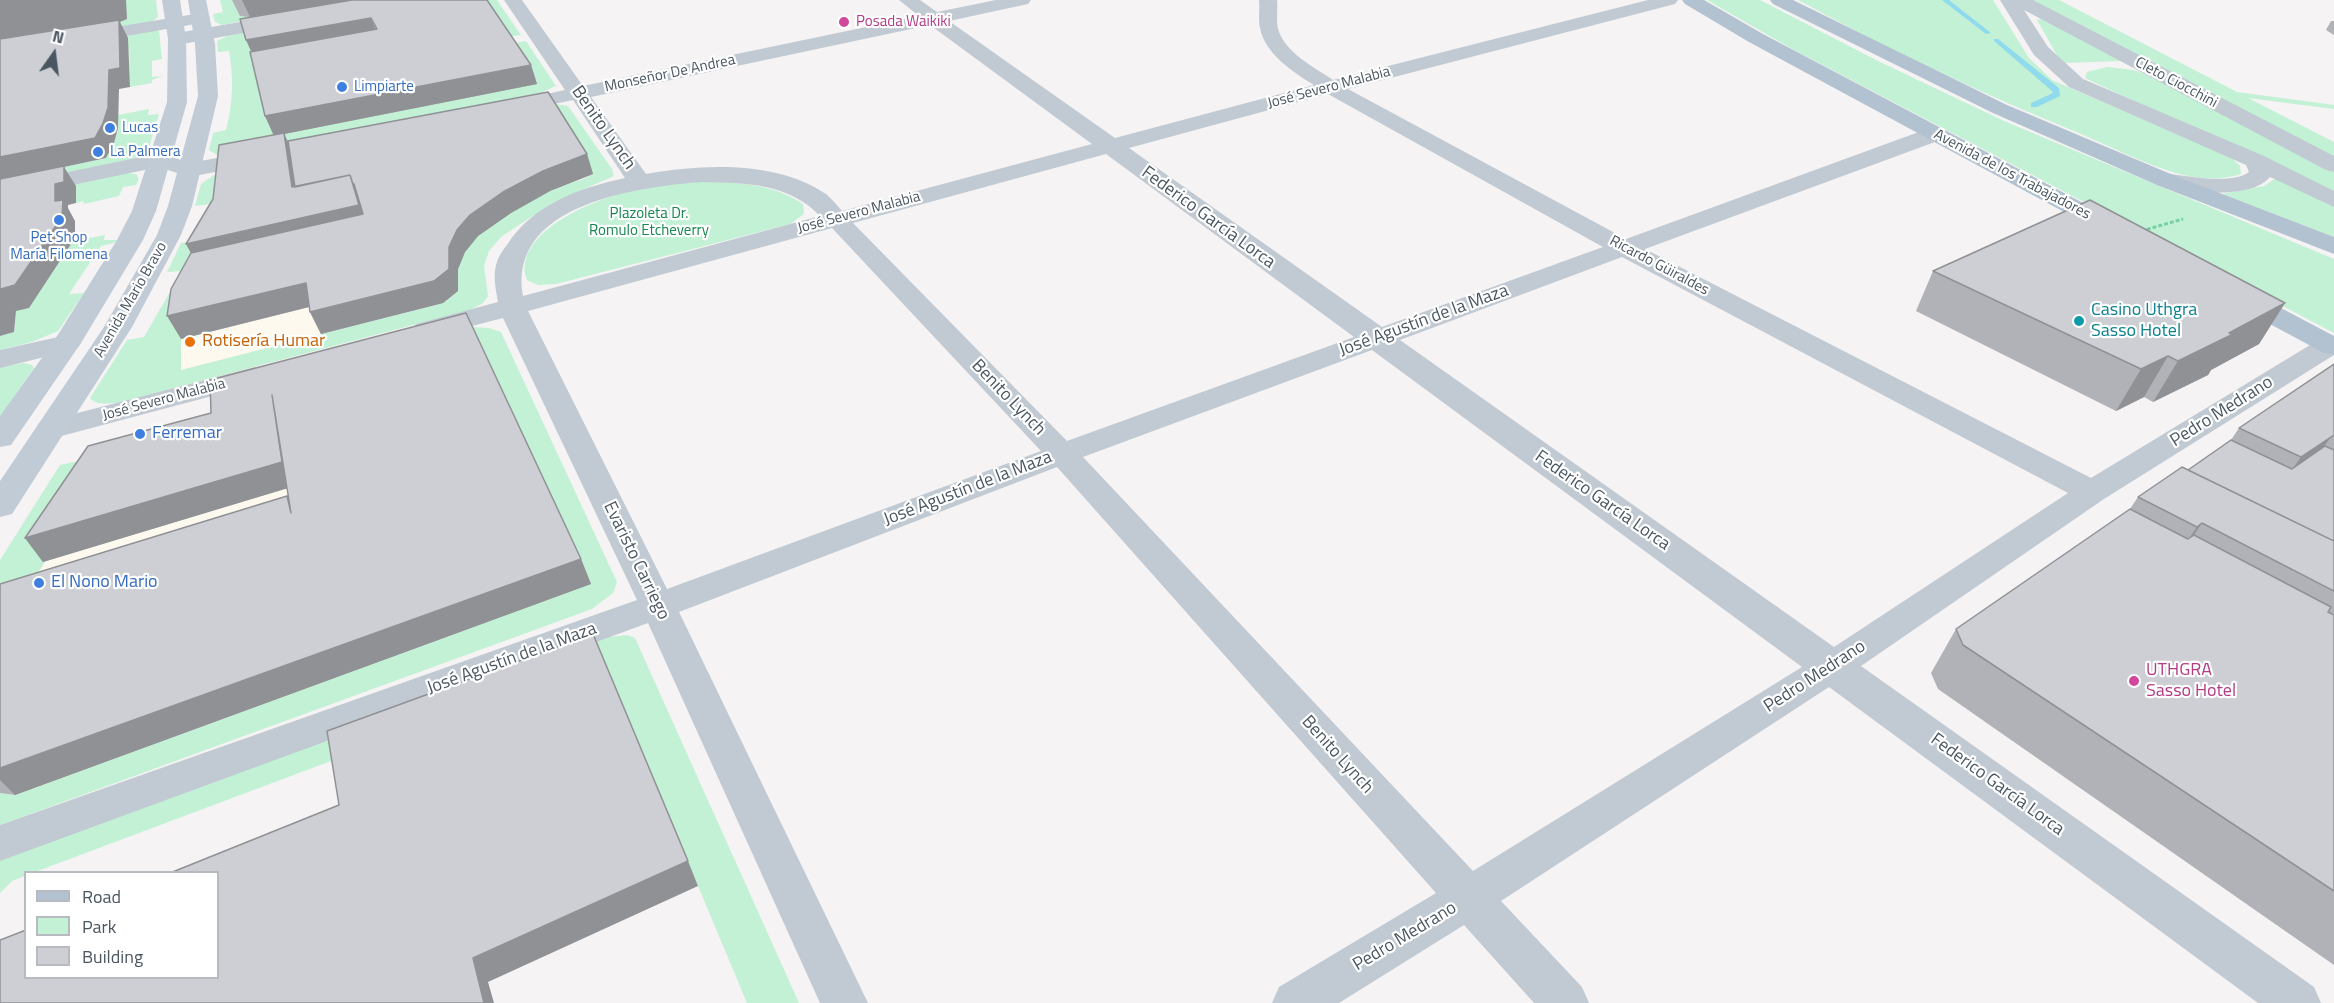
<!DOCTYPE html>
<meta charset="utf-8">
<style>
body{margin:0}
#map{position:relative;width:2334px;height:1003px;overflow:hidden;background:#f5f3f3;font-family:"Titillium Web",sans-serif}
canvas{display:block}
.legend{position:absolute;left:24px;top:871px;width:195px;height:108px;box-sizing:border-box;background:#fff;border:2px solid #b7bbc0;margin:0;padding:8px 10px;list-style:none;font-size:18px;color:#4a5661}
.legend li{display:flex;align-items:center;gap:12px;height:30px}
.legend b{width:30px;border:2px solid #b7bbc0}
.north{position:absolute;left:24px;top:24px;width:60px;height:60px;-webkit-text-stroke:4px #fff;paint-order:stroke;rotate:14deg;font-size:16px;font-weight:700;line-height:24px;text-align:center;color:#4a5661}
.north::after{content:'';display:block;margin:auto;width:21px;height:27px;background:#4a5661;clip-path:polygon(50% 0,100% 100%,50% 72%,0 100%)}
</style>
<div id="map">
<canvas width="2334" height="1003"></canvas>
<ul class="legend">
<li><b style="height:8px;background:#b3c2d1"></b>Road</li>
<li><b style="height:16px;background:#c3f1d5"></b>Park</li>
<li><b style="height:16px;background:#cdcfd5"></b>Building</li>
</ul>
<div class="north">N</div>
</div>
<script>
const ctx = document.querySelector('canvas').getContext('2d');
ctx.lineJoin = 'round';
function fill(path, color) { ctx.fillStyle = color; ctx.fill(path, 'evenodd'); }
function stroke(path, color, width, dash) { ctx.strokeStyle = color; ctx.lineWidth = width; ctx.lineCap = dash ? 'butt' : 'round'; ctx.setLineDash(dash || []); ctx.stroke(path); }
function drawText(font, color, halo, rows, align = 'center') {
  ctx.font = font + ' "Titillium Web",sans-serif'; ctx.lineWidth = 4.5; ctx.setLineDash([]); ctx.textBaseline = 'middle'; ctx.strokeStyle = halo; ctx.fillStyle = color; for (const [text, x, y, turn = 0] of rows) {
    ctx.save(); ctx.translate(x, y); ctx.rotate((+turn || 0) * Math.PI / 180); ctx.textAlign = isNaN(turn) ? turn : align; if (halo) ctx.strokeText(text, 0, 0); ctx.fillText(text, 0, 0); ctx.restore();
  }
}
fill(new Path2D(`
 M317,305L321,334L181,370V339Z
 M295,486L301,510L13,611L43,562Z`), '#fdf9ef');
fill(new Path2D(`
 M126,0H156L158,17L150,23L0,42L117,24Z
 M220,0H353L222,25L215,22L213,14L223,12Z
 M481,0H497L521,35L506,37Z
 M1707,0H1760L1878,61L2004,121L2334,259V333L1794,50Z
 M1798,0H1993L2029,58L2052,80L2232,158L2240,166L2241,174C2224,180 2200,179 2183,175C2148,166 2114,148 2081,134C1985,95 1890,50 1798,0Z
 M2029,0H2059L2237,92L2334,105V109L2248,98L2334,142V160Z
 M2043,19L2121,61L2064,63L2058,57L2037,20Z
 M150,31H159L162,59L152,61V77L163,76L152,80V83L130,87L129,49L0,59Z
 M236,32L510,44L526,41L556,86L535,95L217,155L209,150L213,133L226,130C233,101 234,80 229,51L218,52L217,41Z
 M2107,67L2133,70L2152,76L2334,170V195L2085,78L2087,72Z
 M556,104L568,106L612,169L614,176L552,203L501,237L489,251L484,266L488,296L483,303L470,310L117,403C108,403 96,406 90,398L127,340L144,337L182,271L167,272L181,243L197,241L210,204L195,206L201,184L214,175L233,168ZM554,111L593,174C584,180 573,182 562,186C530,199 467,231 458,267C457,275 458,283 458,291L443,303L181,370V339L184,311Z
 M149,109L148,115L159,114L148,151L141,157L0,187V180L106,158L114,143L118,115Z
 M126,173L136,174L139,179L136,185L123,187L119,196L84,204L83,201L76,203V187L0,198Z
 M2276,178L2334,206V237L2222,194L2264,186Z
 M706,181C741,183 773,184 803,204L804,214L790,224L556,284L538,285L527,280C509,230 607,194 642,188C663,184 685,183 706,181Z
 M105,235L104,240H118L114,243L101,246L69,294L84,293L58,331L32,342L0,350V336L14,332L16,311L73,241Z
 M473,327L489,328L501,332L617,582L613,593L592,609L0,825V793L15,795L590,584L272,380Z
 M24,363L32,365L34,368L0,417V367Z
 M116,453L13,611L0,760V560L60,465Z
 M628,635L635,638L799,1003H747L603,659L35,872H26L25,876L12,881L0,893V860L607,637Z`), '#c3f1d5');
fill(new Path2D(`
 M1942,0H1949L1991,33L1986,34Z
 M1994,39H1998L2059,88L2060,96L2037,107H2031V103L2053,93L2052,91L1994,41Z`), '#90daee');
stroke(new Path2D(`
 M2141,231L2183,219`), '#7ad0a6', 3, [4, 2]);
fill(new Path2D(`
 M504,0H522L583,86L919,16L899,0H920L937,12L996,0H1031L1028,4L949,21L1115,138L1314,85C1293,72 1265,54 1260,28C1258,19 1260,9 1259,0H1277C1278,9 1276,20 1278,29C1285,53 1314,67 1333,80L1648,0H1678L1675,4L1348,89L1626,239L1927,129L1935,127L1943,129L1946,134L1943,139L1645,249L2091,478L2320,339L2334,338V355L2104,499L1861,666L2314,987L2321,1003H2258L1829,687L1501,901L1582,987L1589,1003H1534L1464,925L1339,1003H1272L1279,987L1436,893L1057,467L679,612L868,1003H820L648,623L0,861V825L637,600L503,318L426,338L416,336L412,330L416,324L498,302C496,290 493,278 496,265C498,257 502,251 507,245C533,204 579,188 625,178L573,100L507,114L500,112L496,108L500,104L565,90ZM930,25L1092,144L842,211C837,205 832,199 826,194C776,160 702,164 646,174L591,97ZM1328,94L1603,247L1382,327L1129,148ZM1106,154L1354,337L1067,441L853,223ZM702,182C745,183 789,183 820,216L523,296C507,204 637,187 702,182ZM832,228L1041,451L667,589L528,311ZM1622,257L2068,493L1834,647L1400,340ZM1372,350L1802,667L1473,871L1083,457Z
 M2000,0H2033L2334,156V172L2326,170L2024,10L2048,47L2083,79L2264,156L2334,191V207L2270,177C2250,201 2185,192 2157,185L2153,180L2157,175L2165,173C2186,176 2232,185 2249,172L2246,165L2069,87L2034,55Z
 M201,13L207,14L210,18L207,22L0,58V46Z
 M286,14L292,16L295,20L292,24L177,45L170,43L168,39L170,35L177,33Z
 M259,150L267,152L270,157L267,162L189,177L159,167L0,200V186L160,153L190,163Z
 M67,335L77,337L81,343L77,349L0,368V350Z
 M255,367L265,370L270,376L265,382L50,439L39,437L35,430L39,423Z`), '#c1cad2');
fill(new Path2D(`
 M162,0H180L186,39L187,102L156,211L143,240L81,343L11,445L0,447V416L54,341L117,240L132,211L167,102L168,39Z
 M188,0H206L215,44L218,96L192,206L181,235L132,327L12,514L0,517V481L104,327L157,235L168,206L198,96L195,44Z`), '#c1cbd6');
fill(new Path2D(`
 M1682,0H1704L1763,34L2121,223L2124,228L2121,233L2112,235L2103,233L1749,42L1685,4Z
 M1770,0H1793L2007,105L2173,175L2334,237V254L2157,185L1993,113L1773,4Z
 M2236,287L2245,289L2334,336V355L2324,353L2227,301L2223,295L2227,289Z`), '#b3c2d1');
fill(new Path2D(`
 M232,0H487L531,65L537,84L284,134L288,141L587,154L593,174L550,191L511,213L478,236L465,252L458,269V291L443,303L321,334L310,312L309,307L181,339L191,253L186,244L274,135L265,116L251,51L249,17L240,16Z
 M2331,21H2334V35L2326,30Z
 M1933,271L2285,303L2259,344L2211,370L2208,375L2153,402L2144,397L2116,411L1916,311Z
 M2334,364V965L1938,689L1931,673L1956,629L2130,509L2138,497L2188,470L2231,440L2239,428Z
 M211,413L581,559L591,584L15,795L0,793V584L287,496L289,499L287,488L43,562L25,538Z`), '#b0b2b7');
fill(new Path2D(`
 M0,0H126L127,19L120,22L128,38L130,87L119,89L118,128L114,143L106,158L64,167L76,186V203L68,205V208L75,221V238L29,308L16,311L14,332L0,336Z
 M242,0H353L250,17Z
 M371,18L378,36L254,58L246,40Z
 M531,65L537,84L284,134L297,161L350,175L363,205L373,236L203,275L186,244L292,187L274,136L265,116Z
 M587,154L593,174L550,191L511,213L478,236L465,252L458,269V291L443,303L321,334L310,312L449,247L457,230L470,215L503,192L543,171Z
 M306,283L317,305L181,339L167,316Z
 M2285,303L2259,344L2211,370L2208,375L2153,402L2178,361Z
 M2168,356L2144,397L2116,411L2141,369Z
 M272,395L295,486L43,562L25,538Z
 M2333,434L2293,489L2261,513L2301,457Z
 M2202,523L2164,579L2158,583L2197,527Z
 M581,559L591,584L15,795L0,780V768Z
 M688,861L698,886L488,982L494,1003H484L473,958Z`), '#909195');
const building = new Path2D(`
 M352,0H487L531,65L265,116L250,52L377,29L371,18L246,40L240,19Z
 M119,20L120,68L109,70L108,108L103,123L95,138L0,157V39Z
 M548,92L587,154L543,171L503,192L470,215L457,230L449,247V269L434,281L310,312L306,283L167,316L171,289L191,253L363,214L354,184H353L350,175L295,187L288,141Z
 M284,133L292,187L350,175L359,205L186,244L213,199L219,145Z
 M64,166V182L55,184V201L63,200L62,217L15,285L1,289L0,301V179Z
 M2090,200L2285,303L2229,333L2233,334L2178,361L2168,356L2141,369L1933,271Z
 M466,313L581,559L0,768V584L287,496L291,513L272,395L282,462L25,538L88,446L211,413L210,380Z
 M2334,364V435L2301,457L2239,428Z
 M2231,440L2292,469L2325,446L2334,450V541L2188,470Z
 M2182,467L2334,541V591L2202,523L2197,527L2138,497Z
 M2130,509L2188,539L2194,535L2331,607L2328,612L2334,615V891L1963,645L1956,629Z
 M593,634L688,861L473,958L484,1003H0V940L26,930V978H218V873H170L339,805L327,731Z`);
fill(building, '#cdcfd5');
stroke(building, '#909195', 1.5);
for (const [x, y, r, color] of [
 [844,22,6,"#d1479c"],
 [342,87,6,"#3f7fe0"],
 [110,128,6,"#3f7fe0"],
 [98,152,6,"#3f7fe0"],
 [59,220,6,"#3f7fe0"],
 [2079,321,6,"#0f9aa8"],
 [190,342,6,"#e8710a"],
 [140,434,6,"#3f7fe0"],
 [39,583,6,"#3f7fe0"],
 [2134,681,6,"#d1479c"]
]) { const dot = new Path2D(); dot.arc(x, y, r, 0, 2 * Math.PI); ctx.fillStyle = color; ctx.fill(dot); stroke(dot, '#fff', 2); }
drawText('15px', '#b23c85', '#fff', [
 ["Posada Waikiki",856,22]
], 'left');
drawText('15px', '#4a5661', '#fff', [
 ["Monseñor De Andrea",670,74,-12],
 ["Cleto Ciocchini",2176,83,28],
 ["José Severo Malabia",1329,88,-15],
 ["Avenida de los Trabajadores",2012,175,28],
 ["José Severo Malabia",859,213,-15],
 ["Ricardo Güiraldes",1659,266,28],
 ["Avenida Mario Bravo",131,300,-60],
 ["José Severo Malabia",164,400,-15]
]);
drawText('15px', '#366cbe', '#fff', [
 ["Limpiarte",354,87],
 ["Lucas",122,128],
 ["La Palmera",110,152],
 ["Pet Shop",59,238,"center"],
 ["María Filomena",59,255,"center"]
], 'left');
drawText('15px', '#17864f', '#fff', [
 ["Plazoleta Dr.",649,214],
 ["Romulo Etcheverry",649,231]
]);
drawText('18px', '#4a5661', '#fff', [
 ["Benito Lynch",603,128,55],
 ["Federico García Lorca",1208,218,36],
 ["José Agustín de la Maza",1424,321,-20],
 ["Benito Lynch",1008,398,46],
 ["Pedro Medrano",2222,412,-32],
 ["José Agustín de la Maza",968,489,-21],
 ["Federico García Lorca",1602,501,35],
 ["Evaristo Carriego",636,561,64],
 ["José Agustín de la Maza",512,659,-20],
 ["Pedro Medrano",1815,677,-33],
 ["Benito Lynch",1337,755,48],
 ["Federico García Lorca",1997,785,36],
 ["Pedro Medrano",1405,937,-31]
]);
drawText('18px', '#0d838f', '#fff', [
 ["Casino Uthgra",2091,311],
 ["Sasso Hotel",2091,332]
], 'left');
drawText('18px', '#c56008', '#fff', [
 ["Rotisería Humar",202,342]
], 'left');
drawText('18px', '#366cbe', '#fff', [
 ["Ferremar",152,434],
 ["El Nono Mario",51,583]
], 'left');
drawText('18px', '#b23c85', '#fff', [
 ["UTHGRA",2146,671],
 ["Sasso Hotel",2146,692]
], 'left');
</script>
